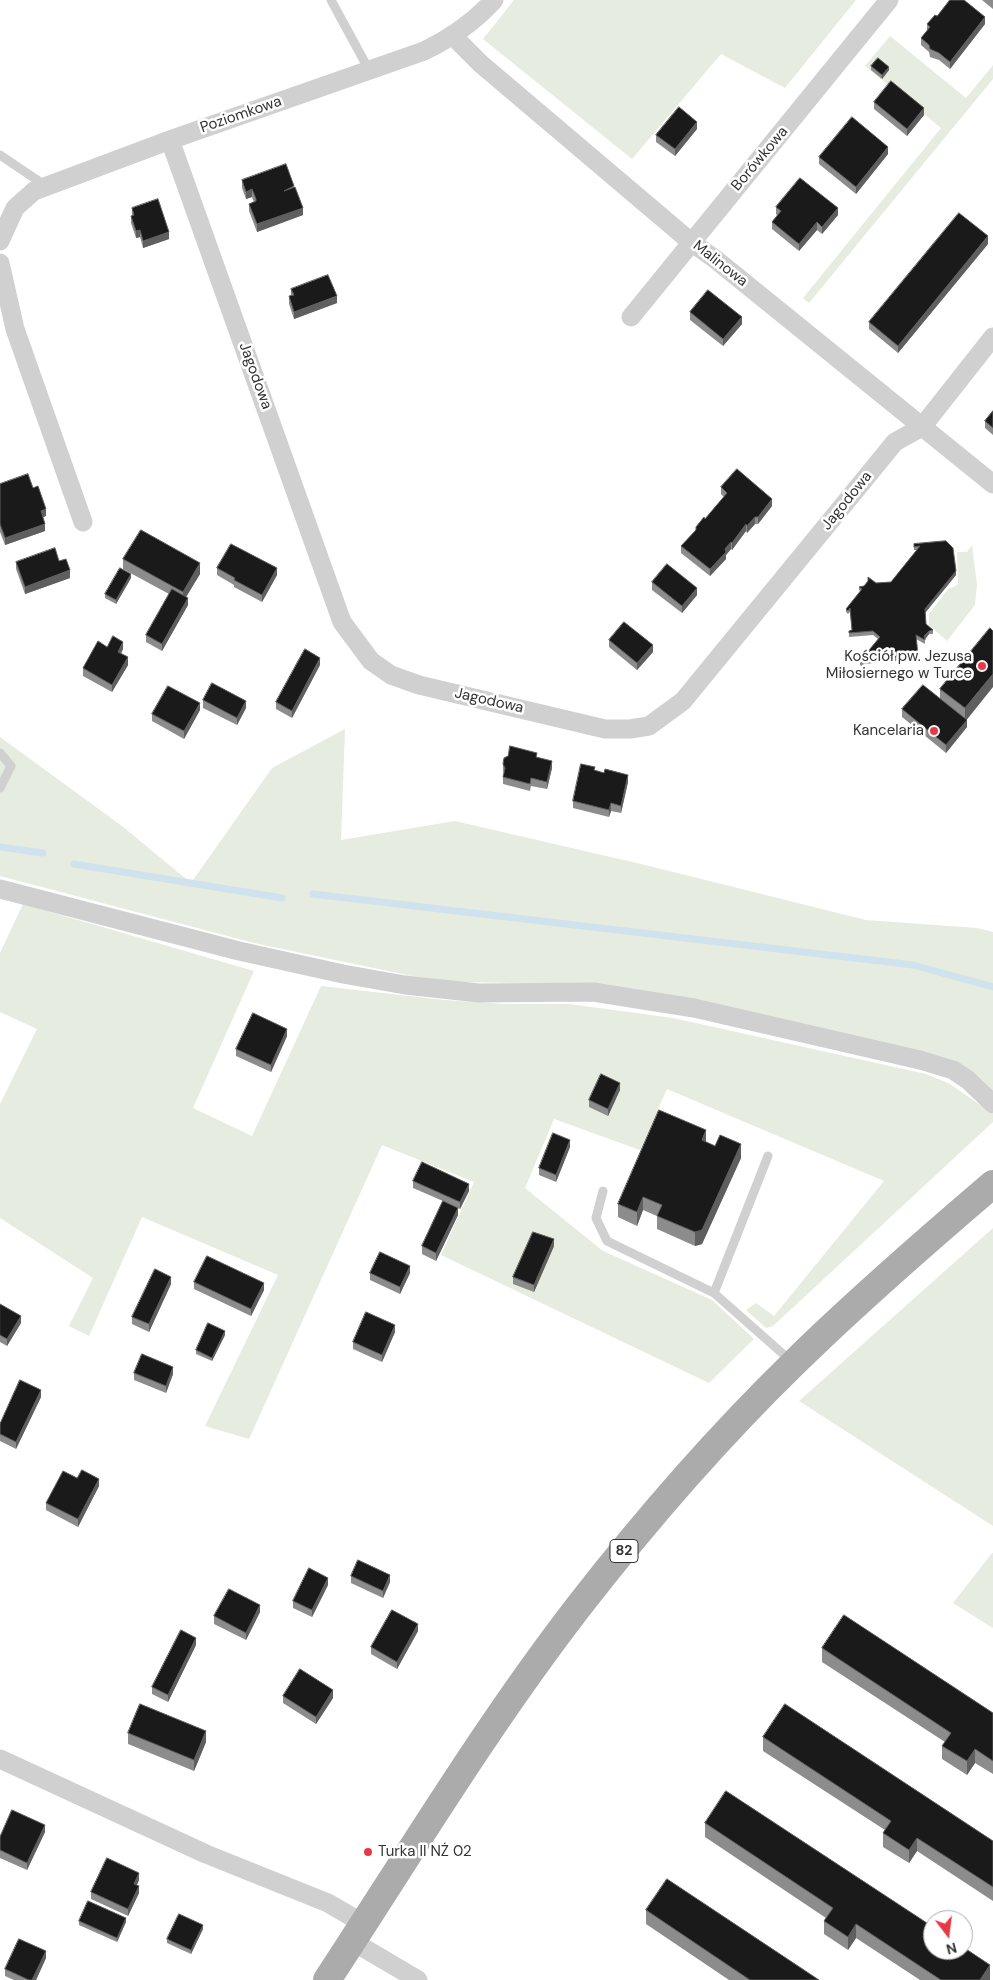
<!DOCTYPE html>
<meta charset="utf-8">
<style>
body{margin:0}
#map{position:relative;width:993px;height:1980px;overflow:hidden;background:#fff;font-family:"DM Sans",sans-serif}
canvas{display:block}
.north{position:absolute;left:923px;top:1910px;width:50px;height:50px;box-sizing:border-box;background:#fff;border:1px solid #adadad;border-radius:50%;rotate:165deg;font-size:14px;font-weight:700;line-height:20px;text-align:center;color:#333}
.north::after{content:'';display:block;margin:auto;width:18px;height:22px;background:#e63946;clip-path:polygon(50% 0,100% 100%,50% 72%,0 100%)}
</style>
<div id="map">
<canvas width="993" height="1980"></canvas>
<div class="north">N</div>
</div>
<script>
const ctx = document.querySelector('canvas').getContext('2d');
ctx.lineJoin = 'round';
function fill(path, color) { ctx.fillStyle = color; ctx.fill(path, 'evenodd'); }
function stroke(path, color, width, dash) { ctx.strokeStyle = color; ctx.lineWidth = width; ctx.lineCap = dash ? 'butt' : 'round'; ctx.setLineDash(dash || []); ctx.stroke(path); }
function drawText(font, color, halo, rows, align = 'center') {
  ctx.font = font + ' "DM Sans",sans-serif'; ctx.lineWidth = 5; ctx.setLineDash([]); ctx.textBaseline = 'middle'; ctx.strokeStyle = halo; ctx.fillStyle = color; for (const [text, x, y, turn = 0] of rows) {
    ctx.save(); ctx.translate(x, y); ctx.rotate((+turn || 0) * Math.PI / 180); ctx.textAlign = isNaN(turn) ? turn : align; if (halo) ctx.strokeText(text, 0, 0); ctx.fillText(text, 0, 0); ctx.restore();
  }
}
fill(new Path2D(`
 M514,0H856L785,88L721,54L632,159L483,39Z
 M890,36L966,98L993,65V79L809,303L803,298L941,128L865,66Z
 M972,545L977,585L975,605L947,641L929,625V614L949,588H952L958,584L957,552H967Z
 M345,729L341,840L455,821L645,865L866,920L977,928L993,932V1092L952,1060L728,1009L561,984L463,982L412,976L254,943L0,876V737L122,826L191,883L272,768Z
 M23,904L254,971L193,1108L252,1136L321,986L444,1000L504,1004H569L673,1018L926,1074L950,1084L993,1114V1122L773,1326L766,1328L746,1310L756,1303L774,1316L884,1181L667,1089L640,1150L554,1119L525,1188L603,1251L712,1300L754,1339L709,1383L441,1255L474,1182L382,1145L249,1439L205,1426L278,1275L142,1217L89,1336L69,1326L93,1278L0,1218V1104L37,1029L0,1012V953Z
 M993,1228V1526L799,1401Z
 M992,1553H993V1628L953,1603Z`), '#e6ecdf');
stroke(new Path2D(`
 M0,847L43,853
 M74,864L282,898
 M313,894L913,965L993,987`), '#cfe2ee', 7);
stroke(new Path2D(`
 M331,0L369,70
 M0,155L46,186
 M0,753L11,766L0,788
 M768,1156L714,1293L791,1361
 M603,1191L596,1218L607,1241L714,1293`), '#d0d0d0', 9);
stroke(new Path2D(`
 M453,36L481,64L691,242L715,259L993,484
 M170,140L342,622L371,661L391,675L419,685L605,729H630L649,726L683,701L895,442L922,427L993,337
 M0,241L15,208L34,191L170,140L424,51C451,38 474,22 494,0
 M0,263L15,329L83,522
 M631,317L889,0
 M0,889L239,951L343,974L405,985L479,993L593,992L694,1008L920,1060L953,1070L968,1080L993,1104
 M0,1759L206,1854L328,1903L364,1924
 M352,1941L418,1980`), '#d0d0d0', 19);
stroke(new Path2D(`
 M327,1980C409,1855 487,1725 579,1606C645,1521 717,1438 794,1363C858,1300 925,1242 993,1184`), '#ababab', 28);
fill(new Path2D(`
 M982,0H993V9Z
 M937,16L985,24L950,69L939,60L930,57L929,52L921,45V38L927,31V24Z
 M871,66L889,70L882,79L871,70Z
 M874,102L924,115L907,136L874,109Z
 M697,129L675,156L656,142V135Z
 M888,154L856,194L819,164V157Z
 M242,180L294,187L303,215L257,232L249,211V204L254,202L252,197L246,199L242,188Z
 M776,207L838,215L822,234L817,230L799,251L772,229V222L777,215L776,214Z
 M132,208L169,239L143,248L140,237L136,238L131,223V216H132Z
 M988,244L898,353L869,329V322Z
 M291,289L337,303L294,319L289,304V296H291Z
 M690,312L742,324L723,346L690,320Z
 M993,411V435L985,428V421Z
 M0,484L33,488L46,516L43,517L45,531L5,545L0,532Z
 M721,487L772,506L758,524H755L747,533L746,531L732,550L731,549L726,555V559L710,576L681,553V546L696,531V527L705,519L724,497L721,494Z
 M946,541L956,575L925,613L926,624L933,630V634H929L925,640V644L916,639L918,659L864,664L862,667L860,665V661L878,639L873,635L849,637V631L852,630L850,612L848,614L846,612V609L861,591L859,590V587L876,583L891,582L917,550H914V544Z
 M123,559L200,574L186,597L188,605L162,651L146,642V635L169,594L123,569Z
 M59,561L70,578L25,594L16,569V562Z
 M217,568L277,575L262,602L234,587V585L217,575Z
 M131,578L116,604L105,598V594Z
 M652,582L697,595L682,613L652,590Z
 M993,631L966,720L967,727L946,753L902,717V709L940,699V689Z
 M609,640L653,652L637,670L609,647Z
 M107,647L123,649L121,654L128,665L112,692L83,676V668Z
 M320,665L292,718L276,709V702Z
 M203,700L246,708L237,725L203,708Z
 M200,710L184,739L152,721V714Z
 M503,764L552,768L547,789L531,786L530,791L503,784V777L504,773L503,771Z
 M595,770L628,782L621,813L611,811L609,817L573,808V801Z
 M287,1036L271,1072L236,1056V1049Z
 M620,1090L608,1116L589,1107V1100Z
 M706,1142L741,1158L702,1244L695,1246L657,1229V1216L643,1210L637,1226L618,1217V1204Z
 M570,1147L556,1182L539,1175V1168Z
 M413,1181L469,1191L460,1209L458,1208V1215L436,1261L422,1254V1246L443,1201L413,1188Z
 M554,1246L534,1292L513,1284V1277Z
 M370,1273H410L400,1294L370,1280Z
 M194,1282L264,1290L251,1316L194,1289Z
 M171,1284L149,1332L132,1324V1317Z
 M0,1304L21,1323L7,1346L0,1342Z
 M395,1332L382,1362L353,1349V1342Z
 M225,1335L212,1361L196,1354V1350Z
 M134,1373L173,1374L166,1393L134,1380Z
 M41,1397L16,1449L0,1441V1424Z
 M77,1478L99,1486L78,1527L46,1510V1503Z
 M351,1576L390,1582L383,1598L351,1583Z
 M328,1585L312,1617L293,1608V1601Z
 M260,1612L246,1640L214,1624V1616Z
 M418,1631L397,1669L371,1654V1647Z
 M196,1645L168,1702L152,1694V1687Z
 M822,1648L993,1713V1774L975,1763L967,1775L942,1759V1746L945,1742L822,1662Z
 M283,1696L333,1698L316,1724L283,1703Z
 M128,1733L206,1742L194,1771L128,1744Z
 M763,1737L993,1841V1901L917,1851L909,1863L883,1847V1833L885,1830L763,1751Z
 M705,1823L990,1979V1980H920L856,1938L848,1950L824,1934V1921L826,1918L705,1837Z
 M45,1832L27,1870L0,1858V1837Z
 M139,1880L137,1885L139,1893L128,1916L91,1899V1892Z
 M646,1910L819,1980H729L646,1924Z
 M79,1921L126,1922L117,1942L79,1925Z
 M203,1929L191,1954L167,1943V1939Z
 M46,1958L36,1980H14L5,1976V1969Z`), '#8c8c8c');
fill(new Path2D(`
 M985,17V24L950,69V62Z
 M889,67V70L882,79V75Z
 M924,108V115L907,136V129Z
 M697,122V129L675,156V149Z
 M888,147V154L856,194V187Z
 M252,189V197L246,199V192Z
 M303,208V215L257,232V224Z
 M838,208V215L822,234V227Z
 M817,222V230L799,251V244Z
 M140,230V237L136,238V231Z
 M169,232V239L143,248V241Z
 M988,236V244L898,353V346Z
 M337,296V303L294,319V312Z
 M742,317V324L723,346V339Z
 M772,499V506L758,524V517Z
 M46,509V516L41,518V511Z
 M755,517V524L747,533V526Z
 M45,524V531L5,545V538Z
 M746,524V531L732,550V543Z
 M731,542V549L726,555V559L710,576V569Z
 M200,563V574L183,602V592Z
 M277,568V575L262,602V595Z
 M70,570V578L25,594V587Z
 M956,571V575L925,613V609Z
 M131,574V578L116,604V600Z
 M697,588V595L682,613V606Z
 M188,598V605L162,651V644Z
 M929,631V634L924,640V636Z
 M123,642V649L118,659V652Z
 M653,645V652L637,670V663Z
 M128,657V665L112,692V685Z
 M320,658V665L292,718V711Z
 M993,674V687L965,722V708Z
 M246,701V708L237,725V718Z
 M200,703V710L184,739V731Z
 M967,720V727L946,753V745Z
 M552,761V768L547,789V782Z
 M628,775V782L621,813V806Z
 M611,803V811L609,817V810Z
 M287,1029V1036L271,1072V1065Z
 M620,1083V1090L608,1116V1109Z
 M706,1130V1144L702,1140Z
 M570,1140V1147L556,1182V1175Z
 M741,1144V1158L702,1244L695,1246V1232Z
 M469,1184V1191L460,1209V1202Z
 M643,1197V1210L637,1226V1212Z
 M458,1208V1215L436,1261V1253Z
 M554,1239V1246L534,1292V1285Z
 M410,1266V1273L400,1294V1287Z
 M171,1277V1284L149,1332V1324Z
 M264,1283V1290L251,1316V1309Z
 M21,1316V1323L7,1346V1339Z
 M395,1325V1332L382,1362V1355Z
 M225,1331V1335L212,1361V1358Z
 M173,1367V1374L166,1393V1386Z
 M41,1390V1397L16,1449V1442Z
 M99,1479V1486L78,1527V1519Z
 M390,1575V1582L383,1598V1591Z
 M328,1578V1585L312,1617V1610Z
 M260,1605V1612L246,1640V1633Z
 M418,1624V1631L397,1669V1662Z
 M196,1638V1645L168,1702V1695Z
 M333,1690V1698L316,1724V1717Z
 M206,1731V1742L194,1771V1760Z
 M975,1749V1763L967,1775V1761Z
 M45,1825V1832L27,1870V1863Z
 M917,1838V1851L909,1863V1850Z
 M139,1873V1880L134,1891V1884Z
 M139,1886V1893L128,1916V1909Z
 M126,1918V1922L117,1942V1938Z
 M856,1924V1938L848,1950V1937Z
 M203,1925V1929L191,1954V1950Z
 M46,1951V1958L36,1980H32Z
 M990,1965V1980H980Z`), '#5f5f5f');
const building = new Path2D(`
 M950,0H964L985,17L950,62L939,53L930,49L929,45L921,38L930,27L927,24L935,15L937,16Z
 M878,58L889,67L882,75L871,66Z
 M891,81L924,108L907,129L874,102Z
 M679,107L697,122L675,149L656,135Z
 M852,117L888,147L856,187L819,157Z
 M286,164L294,186L284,191L295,187L303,208L257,224L249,204L256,201V199L252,189L246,192L242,180Z
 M800,178L838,208L822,227L817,222L799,244L772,222L781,211L776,207Z
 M158,199L169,232L143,241L140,230L136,231L131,216L134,215L132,208Z
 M959,213L988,236L898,346L869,322Z
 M328,275L337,296L294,312L289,296L294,295L291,289Z
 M708,290L742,317L723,339L690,312Z
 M993,411V428L985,421Z
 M737,469L772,499L758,517H755L747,526L746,524L732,543L731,542L725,549L726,552L710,569L681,546L696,530V527L704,517L705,519L727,493L721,487Z
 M28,474L33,488L38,486L46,509L41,511L45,524L5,538L0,524V484Z
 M141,530L200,563L183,592L123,559Z
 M946,541L953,548L956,571L925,609L926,624L933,630L929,631L924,636L925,640L916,635L918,655L864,660L862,663L860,661L880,637L873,631L849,633V631L852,630L850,608L848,611L846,609L862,589L859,587L864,586L868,581V577L876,583L891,582L920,546L914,547V544Z
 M231,544L277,568L262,595L234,580L235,578L217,568Z
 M55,548L59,561L66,559L70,570L25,587L16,562Z
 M667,564L697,588L682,606L652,582Z
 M120,568L131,574L116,600L105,594Z
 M172,589L188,598L162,644L146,635Z
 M624,622L653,645L637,663L609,640Z
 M990,628L993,631V674L965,708L940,689Z
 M113,636L123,642L118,652L128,657L112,685L83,668L98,641L107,647Z
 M305,649L320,658L292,711L276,702Z
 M212,683L246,701L237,718L203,700Z
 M923,685L967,720L946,745L902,709Z
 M168,686L200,703L184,731L152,714Z
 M510,746L537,753L536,757L552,761L547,782L531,778L530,784L503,777L505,768L503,764L504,758L508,756Z
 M581,764L595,767L594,770L604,773L605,769L628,775L621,806L611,803L609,810L573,801Z
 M253,1013L287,1029L271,1065L236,1049Z
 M601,1074L620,1083L608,1109L589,1100Z
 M659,1110L706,1130L702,1140L715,1146L720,1135L741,1144L702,1230L695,1232L657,1216L662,1205L643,1197L637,1212L618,1204Z
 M553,1133L570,1140L556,1175L539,1168Z
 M422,1162L469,1184L460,1202L413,1181Z
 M443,1201L458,1208L436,1253L422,1246Z
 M533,1232L554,1239L534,1285L513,1277Z
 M380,1252L410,1266L400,1287L370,1273Z
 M207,1256L264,1283L251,1309L194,1282Z
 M155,1269L171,1277L149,1324L132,1317Z
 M0,1304L21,1316L7,1339L0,1335Z
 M366,1312L395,1325L382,1355L353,1342Z
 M208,1323L225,1331L212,1358L196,1350Z
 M142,1354L173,1367L166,1386L134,1373Z
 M20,1380L41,1390L16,1442L0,1434V1424Z
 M82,1470L99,1479L78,1519L46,1503L63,1471L77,1478Z
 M358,1560L390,1575L383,1591L351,1576Z
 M309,1568L328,1578L312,1610L293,1601Z
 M229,1589L260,1605L246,1633L214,1616Z
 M392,1610L418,1624L397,1662L371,1647Z
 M844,1615L993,1713V1761L975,1749L967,1761L942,1746L951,1733L822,1648Z
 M181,1630L196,1638L168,1695L152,1687Z
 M300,1669L333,1690L316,1717L283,1696Z
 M140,1704L206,1731L194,1760L128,1733Z
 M785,1704L993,1841V1887L917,1838L909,1850L883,1833L891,1821L763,1737Z
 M726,1791L933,1927V1950H963V1947L990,1965L980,1980H941L856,1924L848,1937L824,1921L833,1908L705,1823Z
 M12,1810L45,1825L27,1863L0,1850V1837Z
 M107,1858L139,1873L134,1884L139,1886L128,1909L91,1892Z
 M667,1879L819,1980H750L646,1910Z
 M88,1901L126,1918L117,1938L79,1921Z
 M179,1914L203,1925L191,1950L167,1939Z
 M19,1939L46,1951L32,1980H29L5,1969Z`);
fill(building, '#1a1a1a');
stroke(building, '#5f5f5f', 1);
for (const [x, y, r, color] of [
 [982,666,5,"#e63946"],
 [934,731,5,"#e63946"],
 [368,1852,5,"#e63946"]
]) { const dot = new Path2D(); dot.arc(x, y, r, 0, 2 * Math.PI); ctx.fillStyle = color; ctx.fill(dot); stroke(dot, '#fff', 2); }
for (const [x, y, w] of [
 [624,1551,28]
]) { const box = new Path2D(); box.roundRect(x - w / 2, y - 11.5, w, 23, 4); ctx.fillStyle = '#fff'; ctx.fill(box); stroke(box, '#333', 1); }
drawText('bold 14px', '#333', null, [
 ["82",624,1551]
]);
drawText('15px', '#333', '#fff', [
 ["Poziomkowa",241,115,-19],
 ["Borówkowa",760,159,-50],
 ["Malinowa",720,264,38],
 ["Jagodowa",255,376,70],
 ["Jagodowa",847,501,-51],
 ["Jagodowa",489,701,13]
]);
drawText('15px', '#333', '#fff', [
 ["Kościół pw. Jezusa",972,657],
 ["Miłosiernego w Turce",972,674],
 ["Kancelaria",924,731],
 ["Turka II NŻ 02",378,1852,"left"]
], 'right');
</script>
